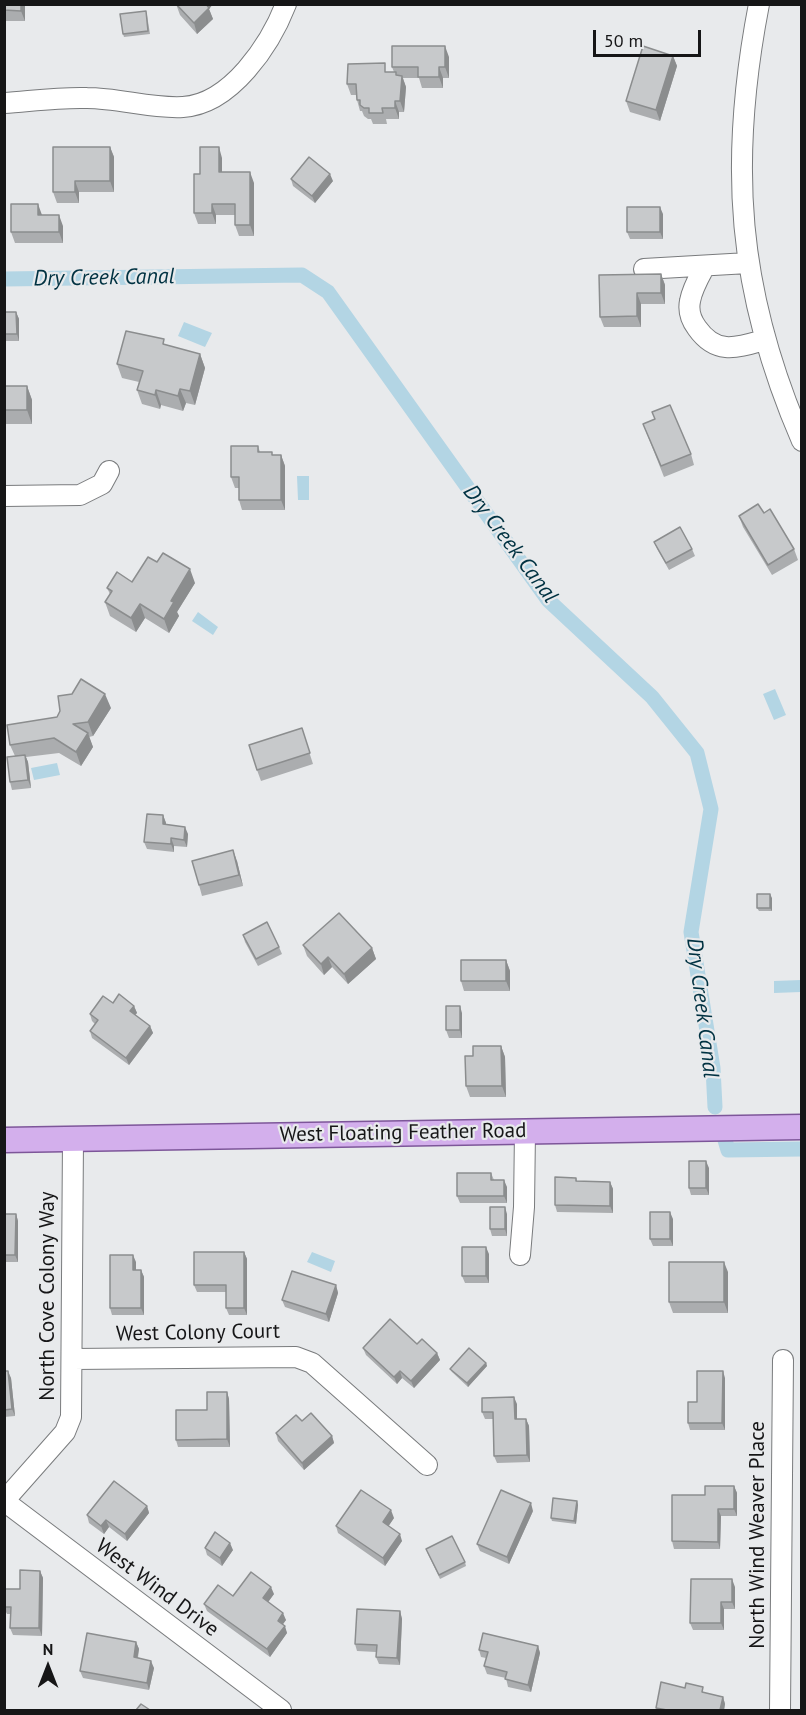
<!DOCTYPE html>
<style>
body{margin:0}
#map{position:relative;width:806px;height:1715px;overflow:hidden;background:#e8eaec;font-family:"PT Sans",sans-serif}
canvas{display:block}
.frame{position:absolute;inset:0;border:6px solid #161617;pointer-events:none}
.north{position:absolute;left:18px;top:1637px;width:60px;height:60px;-webkit-text-stroke:4px #e8eaec;paint-order:stroke;rotate:0deg;font-size:16px;font-weight:700;line-height:24px;text-align:center;color:#161617}
.north::after{content:'';display:block;margin:auto;width:21px;height:27px;background:#161617;clip-path:polygon(50% 0,100% 100%,50% 72%,0 100%)}
.scale{position:absolute;left:593px;top:30px;width:108px;height:27px;box-sizing:border-box;border:3px solid #161617;border-top:0;padding-left:8px;font-size:18px;line-height:21px;white-space:nowrap;color:#161617;-webkit-text-stroke:4px #e8eaec;paint-order:stroke}
</style>
<div id="map">
<canvas width="806" height="1715"></canvas>
<div class="frame"></div>
<div class="north">N</div>
<div class="scale">50 m</div>
</div>
<script>
const ctx = document.querySelector('canvas').getContext('2d');
ctx.lineJoin = 'round';
function fill(path, color) { ctx.fillStyle = color; ctx.fill(path, 'evenodd'); }
function stroke(path, color, width, dash) { ctx.strokeStyle = color; ctx.lineWidth = width; ctx.lineCap = dash ? 'butt' : 'round'; ctx.setLineDash(dash || []); ctx.stroke(path); }
function drawText(font, color, halo, rows, align = 'center') {
  ctx.font = font + ' "PT Sans",sans-serif'; ctx.lineWidth = 4.5; ctx.setLineDash([]); ctx.textBaseline = 'middle'; ctx.strokeStyle = halo; ctx.fillStyle = color; for (const [text, x, y, turn = 0] of rows) {
    ctx.save(); ctx.translate(x, y); ctx.rotate((+turn || 0) * Math.PI / 180); ctx.textAlign = isNaN(turn) ? turn : align; if (halo) ctx.strokeText(text, 0, 0); ctx.fillText(text, 0, 0); ctx.restore();
  }
}
fill(new Path2D(`
 M184,322L212,333L205,347L178,336Z
 M297,476H309V500H298Z
 M198,612L218,627L213,635L192,621Z
 M775,689L786,715L774,720L763,694Z
 M57,763L60,775L34,780L31,768Z
 M801,980V992L774,993V981Z
 M312,1252L335,1261L331,1272L307,1262Z`), '#b3d5e4');
stroke(new Path2D(`
 M4,279L302,275L328,292L548,600L652,697L697,753L711,809L691,932L713,1068L715,1107
 M725,1140L728,1150L802,1149`), '#b3d5e4', 15);
const minor = new Path2D(`
 M759,4C728,164 737,291 802,441
 M4,103C32,101 60,97 87,98C119,98 152,109 183,107C231,104 270,45 286,4
 M705,266C699,277 692,289 690,301C688,311 691,320 697,328C716,355 736,348 764,340
 M644,269L748,263
 M4,496L80,495L102,484L109,471
 M520,1255L524,1207L525,1131
 M73,1359L296,1357L312,1363L427,1465
 M4,1501L65,1432L71,1417L73,1139
 M4,1501L281,1710
 M780,1710L783,1360`);
const major = new Path2D(`
 M4,1140L802,1127`);
stroke(minor, '#797b7d', 22);
stroke(major, '#7d5699', 27);
stroke(minor, '#fff', 20);
stroke(major, '#d3afec', 24);
fill(new Path2D(`
 M4,4H59L25,5V21H4Z
 M176,4H213L209,9L213,19L197,34L180,15Z
 M147,15L150,34L124,37L123,34Z
 M673,56L677,66L660,121L630,112L626,101Z
 M449,57V78H443V88H422L419,78H403L406,87L404,112H399V119H386L387,124H373L371,119H368L364,116L362,111H360L357,100L356,95H351L347,84L388,72H394L392,67Z
 M110,147L114,157V192H79V203H57L53,192Z
 M222,158V172L254,183V236H239L235,225V215H216V224H198L194,213L200,174Z
 M291,179L333,181L315,203L293,186Z
 M663,214V239H630L627,232Z
 M63,226V243H15L11,232Z
 M661,274L665,285V304H641V327H604L600,317Z
 M4,312H16L19,319V341H5Z
 M166,345L200,354L205,368L195,405L186,403L183,411L161,405L160,409L142,404L137,390L139,382L122,378L117,364Z
 M4,386H27L32,400V424H4Z
 M643,424L691,454L694,465L664,477Z
 M258,446L260,452L273,455H281L285,466V510H242L239,500V488H235L231,477Z
 M764,513L794,549L798,560L772,575L743,527L739,516Z
 M654,542L692,549L695,556L669,570L657,549Z
 M132,582L195,583L177,612L179,616L169,633L145,618L136,632L110,616L105,602L110,594L107,588Z
 M111,708L93,736L89,737L93,747L81,766L59,753L26,757L28,762L31,788L12,790L10,782L15,756L10,745Z
 M305,739L313,764L261,781L257,770Z
 M163,815L166,823V825L188,834L187,847L174,846V852L147,849L144,842Z
 M237,861L243,886L202,896L199,885Z
 M772,898V911H759L757,908Z
 M243,935L279,947L282,954L258,966L245,942Z
 M303,945L372,948L376,959L348,984L332,967L324,975L307,956Z
 M506,960L510,971V991H464L461,981Z
 M113,1003L134,1006L137,1013L135,1015L150,1026L153,1033L129,1065L92,1038L90,1031L95,1024L92,1021L90,1014Z
 M462,1013V1038H449L446,1030Z
 M501,1046L505,1057L506,1097H470L466,1086L473,1056Z
 M709,1168V1195H691L689,1188Z
 M491,1173L494,1180L507,1187V1203H460L457,1196Z
 M576,1178L577,1181L610,1182L613,1189V1213L557,1212L555,1205Z
 M4,1214H16L18,1221V1262H4Z
 M507,1214V1236H492L490,1229Z
 M673,1219V1246H653L650,1239Z
 M244,1252L247,1259V1315H229L226,1308V1292H197L194,1285Z
 M489,1254V1283H465L462,1276Z
 M136,1262V1270H141L144,1277V1315H112L110,1308Z
 M728,1272V1313H673L669,1302Z
 M336,1285L338,1293L329,1322L285,1307L282,1300Z
 M417,1344L437,1353L440,1360L414,1388L402,1378L397,1384L366,1355L363,1348Z
 M486,1363L487,1366L468,1387L452,1372L450,1369Z
 M4,1371L11,1378L15,1416L4,1417Z
 M725,1378V1430H690L688,1423L697,1402Z
 M227,1392L229,1399L230,1447H178L176,1440Z
 M517,1404V1419H526L529,1426L530,1462L497,1463L494,1456L493,1419H485L482,1412Z
 M302,1421L332,1436L334,1443L304,1470L278,1441L276,1433Z
 M734,1486L737,1493V1516H721L720,1549H674L672,1541L705,1495Z
 M577,1501L578,1505L576,1524L552,1521L551,1518Z
 M147,1506L149,1513L127,1541L109,1527L104,1534L89,1523L87,1515Z
 M533,1511L509,1564L480,1551L477,1544Z
 M394,1518L388,1526L402,1541L385,1566L338,1533L336,1526Z
 M205,1548L233,1550L222,1566L207,1555Z
 M427,1552L465,1562L466,1566L440,1579Z
 M40,1571L43,1578L42,1636L13,1635L10,1628V1614H7L4,1608V1589H20Z
 M735,1587V1609H724V1630H693L690,1623Z
 M274,1594L268,1602L286,1620L283,1624L287,1633L270,1657L207,1611L204,1604L233,1596Z
 M400,1611L402,1619L400,1665L379,1664L376,1657V1652L357,1651L355,1644Z
 M136,1642L139,1649L138,1658L154,1668L149,1690L83,1678L80,1671Z
 M538,1646L540,1653L531,1692L508,1687L506,1678L487,1674L484,1666L486,1658L481,1657L479,1650Z
 M705,1693L723,1697L725,1704L724,1710H657L656,1708Z`), '#abadaf');
fill(new Path2D(`
 M21,4H25V21L21,11Z
 M203,4H213L209,9L213,19L197,34L194,23Z
 M445,46L449,57V78L445,67Z
 M673,56L677,66L660,121L656,110Z
 M439,67L443,78V88L439,77Z
 M402,76L406,87L404,112L400,101Z
 M395,101L399,112V119L395,108Z
 M110,147L114,157V192L110,181Z
 M219,147L222,158V183L219,172Z
 M250,172L254,183V236L250,225Z
 M330,174L333,181L315,203L312,196Z
 M75,181L79,192V203L75,192Z
 M38,204L42,215V226L38,215Z
 M212,204L216,215V224L212,213Z
 M660,207L663,214V239L660,232Z
 M59,215L63,226V243L59,232Z
 M661,274L665,285V304L661,293Z
 M637,293L641,304V327L637,316Z
 M16,312L19,319V341L17,334Z
 M200,354L205,368L195,405L190,391Z
 M27,386L32,400V424L27,410Z
 M180,389L186,403L183,411L178,396Z
 M156,390L161,405L160,409L155,395Z
 M281,455L285,466V510L281,500Z
 M190,569L195,583L177,612L179,616L169,633L164,619L171,601Z
 M140,604L145,618L136,632L131,618Z
 M105,694L111,708L93,736L88,722Z
 M88,733L93,747L81,766L76,752Z
 M25,755L28,762L31,788L28,780Z
 M163,815L166,823L165,832L163,824Z
 M185,827L188,834L187,847L184,840Z
 M171,838L174,846V852L171,844Z
 M233,850L237,861L243,886L239,875Z
 M770,894L772,898V911L770,908Z
 M372,948L376,959L348,984L344,974Z
 M328,957L332,967L324,975L321,964Z
 M506,960L510,971V991L506,981Z
 M134,1006L137,1013L132,1018L130,1011Z
 M460,1006L462,1013V1038L460,1030Z
 M150,1026L153,1033L129,1065L126,1058Z
 M501,1046L505,1057L506,1097L502,1086Z
 M706,1161L709,1168V1195L706,1188Z
 M504,1180L507,1187V1203L504,1196Z
 M610,1182L613,1189V1213L610,1206Z
 M505,1207L507,1214V1236L505,1229Z
 M670,1212L673,1219V1246L670,1239Z
 M16,1214L18,1221V1262L15,1255Z
 M486,1247L489,1254V1283L486,1276Z
 M244,1252L247,1259V1315L244,1308Z
 M133,1255L136,1262V1277L133,1270Z
 M724,1262L728,1272V1313L724,1302Z
 M141,1270L144,1277V1315L141,1308Z
 M336,1285L338,1293L329,1322L326,1314Z
 M437,1353L440,1360L414,1388L411,1381Z
 M486,1363L487,1366L468,1387L467,1383Z
 M8,1371L11,1378L15,1416L12,1409Z
 M400,1371L402,1378L397,1384L394,1377Z
 M723,1371L725,1378V1430L722,1423Z
 M227,1392L229,1399L230,1447L227,1439Z
 M514,1397L517,1404V1427L515,1419Z
 M526,1419L529,1426L530,1462L527,1455Z
 M332,1436L334,1443L304,1470L302,1463Z
 M734,1486L737,1493V1516L734,1509Z
 M577,1501L578,1505L576,1524L574,1521Z
 M531,1503L533,1511L509,1564L507,1557Z
 M147,1506L149,1513L127,1541L125,1534Z
 M718,1509L721,1516L720,1549L718,1542Z
 M391,1510L394,1518L386,1530L383,1522Z
 M106,1520L109,1527L104,1534L101,1526Z
 M400,1534L402,1541L385,1566L383,1558Z
 M230,1543L233,1550L222,1566L220,1558Z
 M40,1571L43,1578L42,1636L39,1628Z
 M732,1579L735,1587V1609L732,1602Z
 M271,1587L274,1594L266,1605L263,1598Z
 M721,1602L724,1609V1630L721,1623Z
 M400,1611L402,1619L400,1665L397,1658Z
 M283,1613L286,1620L280,1628L278,1621Z
 M285,1626L287,1633L270,1657L267,1649Z
 M136,1642L139,1649L136,1665L134,1657Z
 M538,1646L540,1653L531,1692L528,1685Z
 M151,1661L154,1668L149,1690L147,1683Z
 M723,1697L725,1704L724,1710H720Z`), '#8b8d8e');
const building = new Path2D(`
 M4,4H21V11L4,10Z
 M176,4H206L209,8L194,23Z
 M146,11L148,31L123,34L120,14Z
 M392,46H445V67H439V77H418V67H392Z
 M643,46L673,56L656,110L626,101Z
 M385,63V72H396V75L402,76L400,101H395V108H382L383,113H369V108H364L360,105V100H357L356,84H347L348,64Z
 M53,147H110V181H75V192H53Z
 M200,147H219V172H250V225H235V204H212V213H194V174H200Z
 M309,157L330,174L312,196L291,179Z
 M11,204H38V215H59V232H11Z
 M627,207H660V232H627Z
 M661,274V293H637V316L600,317L599,275Z
 M4,312H16L17,334H4Z
 M126,331L164,339L163,344L200,354L190,391L180,389L178,396L156,390L155,395L137,390L143,371L117,364Z
 M4,386H27V410H4Z
 M670,405L691,454L661,466L643,424L655,419L652,412Z
 M231,446H258V452H272V455H281V500H239V477H231Z
 M758,504L764,513L770,509L794,549L768,565L739,516Z
 M680,527L692,549L666,563L654,542Z
 M163,553L190,569L171,601L174,602L164,619L140,604L131,618L105,602L112,591L107,588L117,572L132,582L148,557L157,562Z
 M81,679L105,694L88,722L73,724L88,733L76,752L54,738L10,745L7,725L57,717L60,711L58,696L72,694Z
 M302,728L310,753L257,770L249,745Z
 M25,755L28,780L10,782L7,757Z
 M147,814L163,815V824L185,827L184,840L171,838V844L144,842Z
 M233,850L239,875L199,885L192,861Z
 M757,894H770V908H757Z
 M339,913L372,948L344,974L328,957L321,964L303,945Z
 M267,922L279,947L256,959L243,935Z
 M461,960H506V981H461Z
 M119,994L134,1006L130,1011L150,1026L126,1058L90,1031L98,1020L90,1014L103,996L113,1003Z
 M446,1006H460V1030H446Z
 M473,1046H501L502,1086H466L465,1056H473Z
 M689,1161H706V1188H689Z
 M457,1173H491V1180H504V1196H457Z
 M555,1177L576,1178V1181L610,1182V1206L555,1205Z
 M490,1207H505V1229H490Z
 M650,1212H670V1239H650Z
 M4,1214H16L15,1255H4Z
 M462,1247H486V1276H462Z
 M194,1252H244V1308H226V1285H194Z
 M110,1255H133V1270H141V1308H110Z
 M669,1262H724V1302H669Z
 M292,1271L336,1285L326,1314L282,1300Z
 M390,1319L417,1344L422,1339L437,1353L411,1381L400,1371L394,1377L363,1348Z
 M469,1348L486,1363L467,1383L450,1369Z
 M4,1371H8L12,1409L4,1410Z
 M697,1371H723L722,1423H688V1402H697Z
 M207,1392H227V1439L176,1440V1410H207Z
 M514,1397L515,1419H526L527,1455L494,1456L493,1412H482V1398Z
 M311,1413L332,1436L302,1463L276,1433L296,1415L302,1421Z
 M114,1481L147,1506L125,1534L106,1520L101,1526L87,1515Z
 M705,1486H734V1509H718V1542L672,1541V1495H705Z
 M361,1490L391,1510L383,1522L400,1534L383,1558L336,1526Z
 M501,1490L531,1503L507,1557L477,1544Z
 M553,1498L577,1501L574,1521L551,1518Z
 M215,1532L230,1543L220,1558L205,1548Z
 M452,1536L465,1562L439,1575L426,1549Z
 M20,1570L40,1571L39,1628H10L11,1607H4V1589H20Z
 M251,1572L271,1587L263,1598L283,1613L278,1621L285,1626L267,1649L204,1604L218,1585L233,1596Z
 M691,1579H732V1602H721V1623H690Z
 M357,1609L400,1611L397,1658L376,1657L377,1645L355,1644Z
 M87,1633L136,1642L134,1657L151,1661L147,1683L80,1671Z
 M483,1633L538,1646L528,1685L505,1679L507,1672L484,1666L488,1652L479,1650Z
 M661,1682L685,1688L686,1683L703,1687L702,1692L723,1697L720,1710H667L656,1708Z
 M141,1704L150,1710H136Z`);
fill(building, '#c7c9cb');
stroke(building, '#8b8d8e', 1.5);
drawText('21px', '#161617', '#e8eaec', [
 ["West Floating Feather Road",403,1133,-1],
 ["North Cove Colony Way",48,1296,-90],
 ["West Colony Court",198,1333,-1],
 ["North Wind Weaver Place",758,1535,-90],
 ["West Wind Drive",157,1588,37]
]);
drawText('italic 22px', '#003242', '#e8eaec', [
 ["Dry Creek Canal",104,278,-1],
 ["Dry Creek Canal",510,544,53],
 ["Dry Creek Canal",702,1008,83]
]);
</script>
